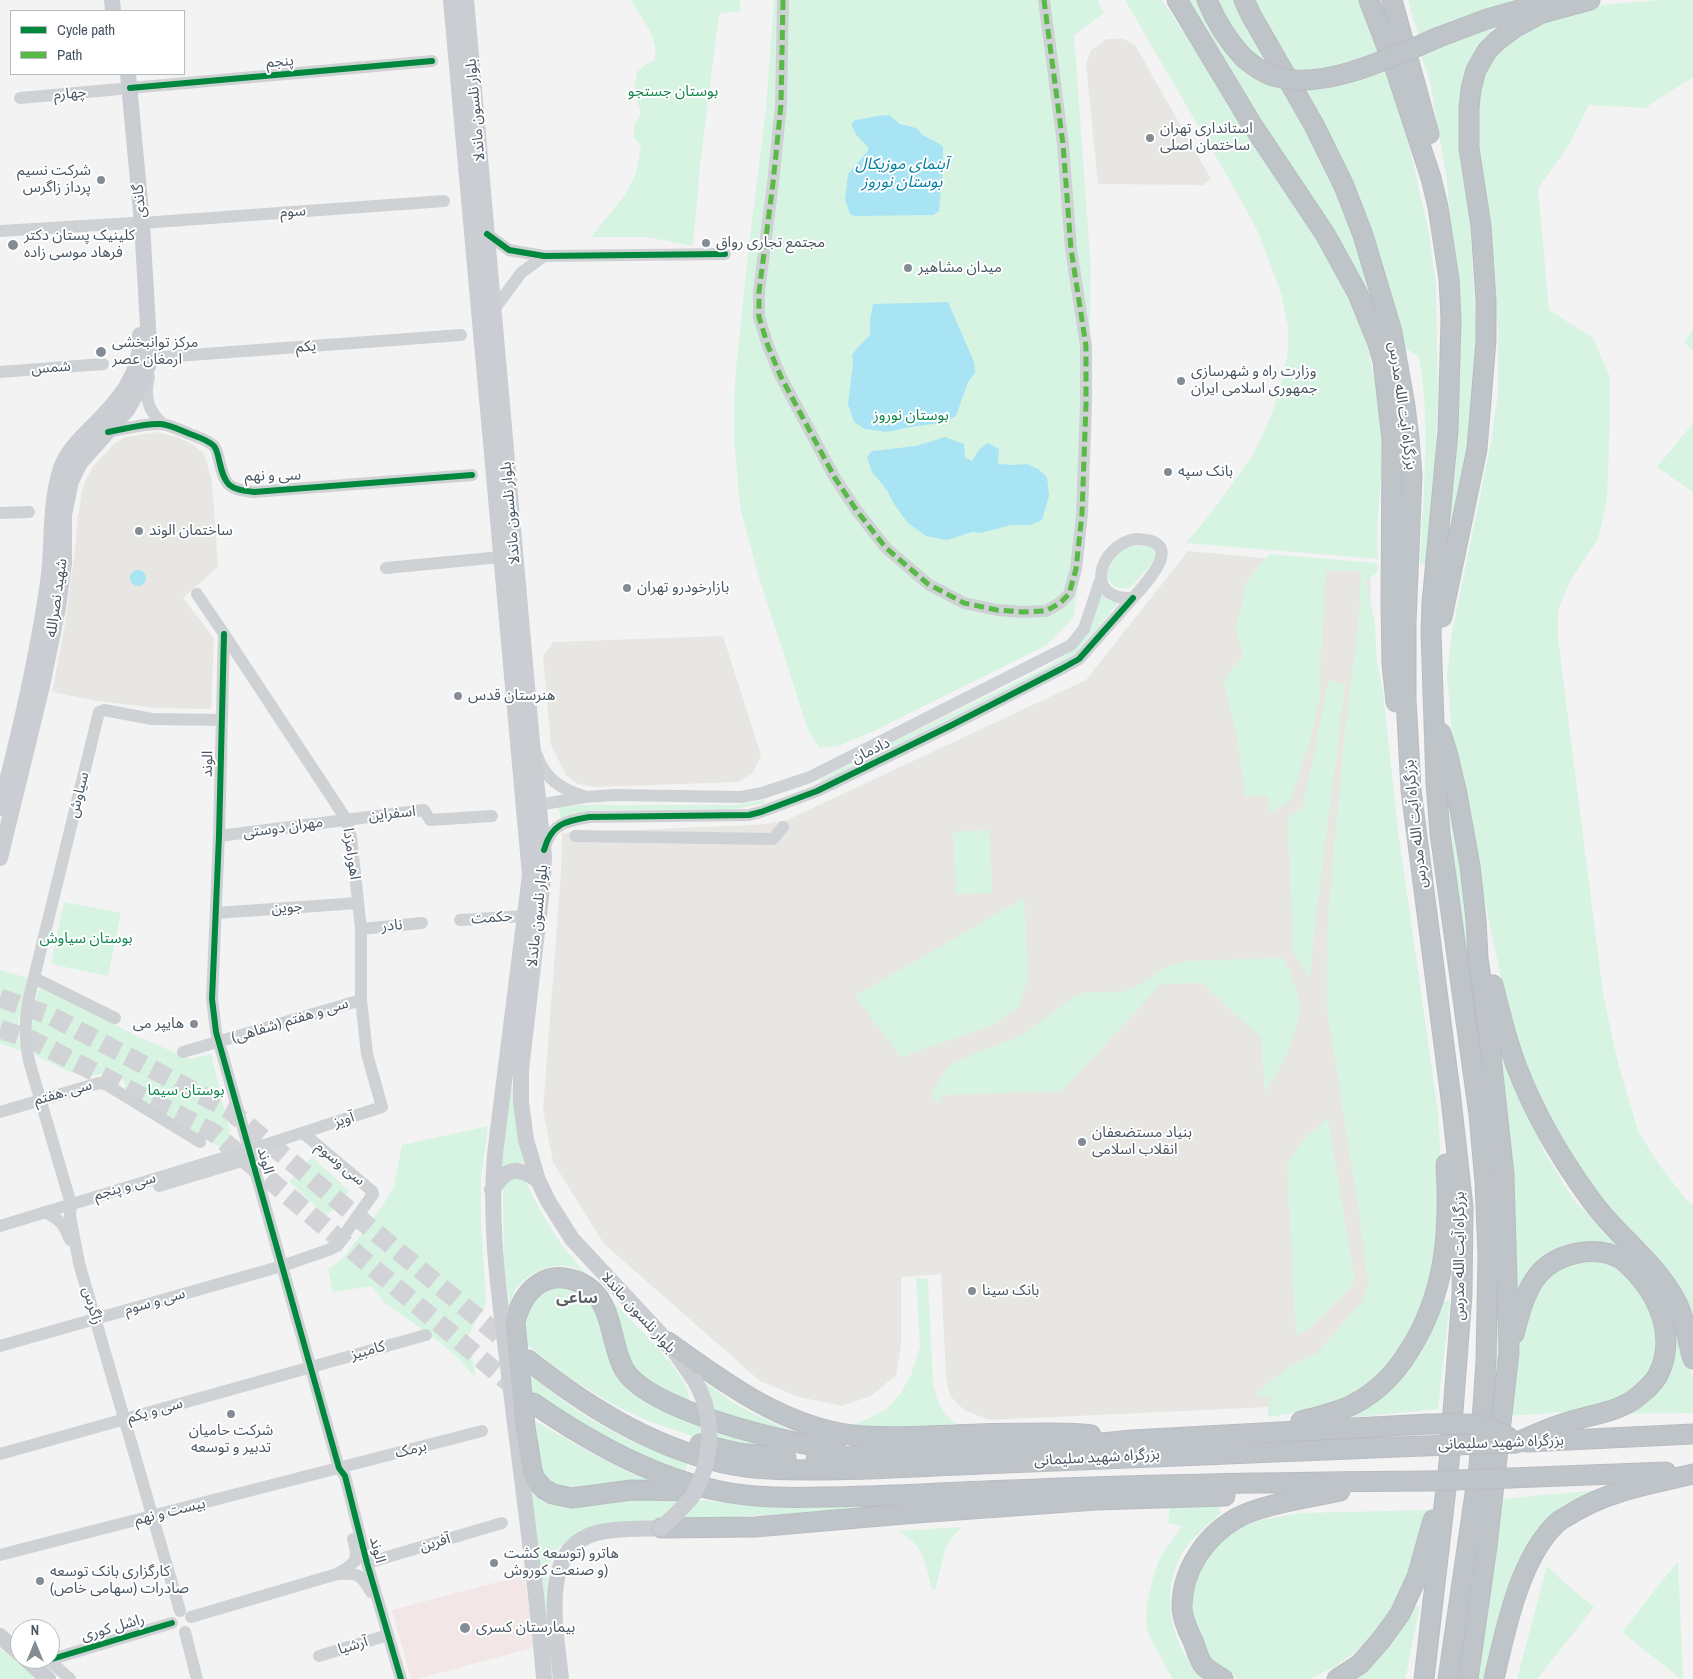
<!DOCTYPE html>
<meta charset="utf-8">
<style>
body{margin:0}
#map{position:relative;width:1693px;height:1679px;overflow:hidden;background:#f4f3f3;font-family:"Archivo Narrow",sans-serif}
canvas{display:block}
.legend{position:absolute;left:10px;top:10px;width:175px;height:65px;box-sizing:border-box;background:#fff;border:1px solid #b6bbc0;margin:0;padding:6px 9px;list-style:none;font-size:15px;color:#485562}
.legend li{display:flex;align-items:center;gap:10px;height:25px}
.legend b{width:25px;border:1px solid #b6bbc0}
.north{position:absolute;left:10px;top:1619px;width:50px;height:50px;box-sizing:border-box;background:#fff;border:1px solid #b6bbc0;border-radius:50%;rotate:0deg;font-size:14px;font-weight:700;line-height:20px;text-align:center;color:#485562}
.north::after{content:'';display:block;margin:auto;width:18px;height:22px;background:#848c95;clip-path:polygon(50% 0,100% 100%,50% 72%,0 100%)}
</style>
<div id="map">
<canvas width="1693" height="1679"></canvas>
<ul class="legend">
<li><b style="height:6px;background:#00873e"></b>Cycle path</li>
<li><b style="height:6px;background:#58b947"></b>Path</li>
</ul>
<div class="north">N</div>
</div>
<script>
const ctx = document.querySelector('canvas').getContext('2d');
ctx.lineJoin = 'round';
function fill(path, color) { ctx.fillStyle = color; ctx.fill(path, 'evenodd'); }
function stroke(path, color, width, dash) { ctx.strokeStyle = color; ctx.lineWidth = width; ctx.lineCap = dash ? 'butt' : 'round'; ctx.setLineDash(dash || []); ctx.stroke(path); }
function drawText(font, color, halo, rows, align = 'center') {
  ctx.font = font + ' "Archivo Narrow","Noto Sans Arabic",sans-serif'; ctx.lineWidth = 4; ctx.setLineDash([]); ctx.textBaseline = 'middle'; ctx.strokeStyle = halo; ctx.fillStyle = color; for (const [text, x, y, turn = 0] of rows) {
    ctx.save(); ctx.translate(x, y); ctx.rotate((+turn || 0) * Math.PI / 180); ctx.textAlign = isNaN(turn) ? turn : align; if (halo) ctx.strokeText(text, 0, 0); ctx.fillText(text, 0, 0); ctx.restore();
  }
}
fill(new Path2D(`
 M1107,39H1124L1135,45L1211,179L1203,185L1098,184L1086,64L1091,50Z
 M157,432L177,437L194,445L204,454L212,481L218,567L183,598L214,638L211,709L156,708L98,701L52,692L65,625L75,550L78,518L82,491L87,477L94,465L114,444L126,437Z
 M1188,551L1370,568L1373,780L1402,1239L1309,1397L1268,1407L990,1420L979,1416L964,1410L950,1396L946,1378L941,1274L901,1277V1345L896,1375L871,1396L842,1406L799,1397L760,1381L604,1244L553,1162L543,1110L561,873L562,833L752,825L766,824L787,820L1086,680Z
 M723,636L761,755L753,773L738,782L594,787L578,784L566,775L551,745L543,656L553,642Z`), '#e8e6e2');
fill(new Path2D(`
 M524,1576L536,1647L417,1679H411L392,1610L478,1587Z`), '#f2e6e6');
fill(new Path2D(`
 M631,0H740V11L719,14L700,166L694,236L692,246L647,237H591L625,195L636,174L641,145L634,138V127L641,112L634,92L637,72L645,65L655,60V45L650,31Z
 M774,0H1097L1104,13L1074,35L1091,269L1085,547L1073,618L1047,645L874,731L838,746L820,748L808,730L757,571L740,507L734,438L735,378L750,236L766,109Z
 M1125,0H1162L1246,127L1318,233L1362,323L1382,412L1384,440L1377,529L1378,559L1186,543L1215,508L1253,455L1272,414L1284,373L1288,350V327L1281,293L1259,234L1237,193Z
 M1185,0H1200L1206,18L1219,44L1235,62L1259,81L1283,89C1311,137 1337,188 1356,240C1367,270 1374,302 1381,333Z
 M1212,0H1234L1264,59L1249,53Z
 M1252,0H1359L1387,65L1413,162L1429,233L1436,285L1438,403L1429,565L1420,564C1423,495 1431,424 1419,357L1406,348L1377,250Z
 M1408,0H1539L1420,41Z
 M1658,0H1693V77L1645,108L1589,105L1569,145L1538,188L1549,310L1593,338L1610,377L1609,447L1607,500L1598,539L1570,581L1558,610V638L1603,993L1617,1059L1638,1131L1658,1163L1688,1202L1693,1205V1337L1635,1241L1563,1151L1526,1070L1508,1011L1454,755L1447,676L1452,632L1491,442L1498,392V328L1474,120L1477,90L1490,64L1505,47L1540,22L1603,5Z
 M1506,20L1491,31L1479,48L1468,183L1476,330L1475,402L1455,518H1449L1455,477L1460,319L1446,174L1430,82L1419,50Z
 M1693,329V351L1684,342Z
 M1693,423V492L1657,467Z
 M1151,545L1156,549L1157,558L1130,588C1119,590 1113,587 1107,577C1113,548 1124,546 1151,545Z
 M1269,554L1377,563L1378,572L1366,580L1375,624L1377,662L1383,691L1398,830L1438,1112L1442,1185L1431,1288L1413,1334L1378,1377L1340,1401L1288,1414L1267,1417L1270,1396L1255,1397L1267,1384L1293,1364L1316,1354L1362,1302L1368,1285L1359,1212L1327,1009V936L1331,884L1344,742L1358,628L1361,571H1326L1320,668V696L1311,737L1291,799L1282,807L1270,812L1268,796H1245L1238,742L1223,681L1243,655L1236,629L1246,583Z
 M1100,592L1108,600L1118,603L1079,651L1062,663L822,783L820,780L864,756L1049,666C1083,646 1095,632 1100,592Z
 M1329,680L1345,685L1313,941L1311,979L1293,952L1288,819L1303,806Z
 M764,800L765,803L736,809L596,810L561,819L558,807L575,805H735Z
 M1449,810L1458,852L1480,995L1502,1182L1500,1372L1462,1679H1455L1489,1387L1469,991Z
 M989,830L992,893L956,894L953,832Z
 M1024,898L1028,978L1019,1007L993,1025L901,1057L855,996Z
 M64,902L121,913L108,976L51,964Z
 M1282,958C1287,964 1289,971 1292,979C1294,984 1297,989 1298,994C1305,1027 1281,1065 1265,1093L1261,1038L1202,983L1161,984L1062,1091L943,1095L939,1104L931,1094L947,1069L952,1064L967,1057L1022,1035L1077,995C1093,989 1111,995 1127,990C1141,986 1151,976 1163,969C1171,964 1180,963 1189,961Z
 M0,970L28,978L18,1021L20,1051L0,1043Z
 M44,989L109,1021L136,1036L190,1059L211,1054L232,1142L220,1147L177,1124L126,1092C125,1088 125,1081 121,1077C111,1068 94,1078 82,1076C70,1073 47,1061 35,1055L31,1026L38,990Z
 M1498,1039L1519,1094L1545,1153L1573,1199L1646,1276L1571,1247L1514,1317Z
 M514,1086L525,1159L524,1163C512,1162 508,1165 499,1172L511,1090Z
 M1328,1118L1354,1276L1353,1285L1311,1327L1296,1336L1287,1164L1303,1140Z
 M488,1126L481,1179V1219L486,1303L468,1336L476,1379L459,1359L437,1340L385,1303L372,1286L333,1292L328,1269L342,1259L383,1205L394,1187L402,1145Z
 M312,1157L349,1191L327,1216L289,1182Z
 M508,1176H523L541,1212L561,1244L587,1275C583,1272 578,1269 573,1267C555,1262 530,1271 518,1286C514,1291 512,1299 510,1304L504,1265L503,1187Z
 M1590,1260C1599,1261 1608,1262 1616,1266C1638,1278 1646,1298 1654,1320C1655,1325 1658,1330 1658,1335C1659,1355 1647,1380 1631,1391C1598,1413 1548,1413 1509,1416C1511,1395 1512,1374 1515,1354C1519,1328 1537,1281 1561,1268C1570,1262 1580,1261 1590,1260Z
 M916,1278L928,1279L933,1383C938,1406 943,1415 963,1428L886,1431L835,1426L854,1424L870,1418L887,1409L900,1394L911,1375L920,1347Z
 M556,1286L580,1290L596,1309L614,1365L783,1450L779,1453L698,1438L648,1421L614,1405L555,1369L525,1343L522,1336L528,1300L535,1294Z
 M1664,1296L1671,1310L1687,1364L1693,1377V1413L1623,1414L1652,1395Z
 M610,1299C632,1322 677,1362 687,1390C689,1395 689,1401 690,1405L671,1399L632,1369Z
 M1450,1300L1438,1409L1327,1420L1381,1398L1408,1371L1419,1353L1441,1302Z
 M526,1371C552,1393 579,1414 610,1430C634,1444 661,1453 688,1462L685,1474L633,1454L562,1416L530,1393Z
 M704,1380C733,1407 768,1421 804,1436L717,1415Z
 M533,1420L597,1456L651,1481C619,1480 558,1506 539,1470C536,1464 534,1429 533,1420Z
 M528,1478L540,1491C655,1497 770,1507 885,1507L691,1520L597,1524L578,1531L553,1553L548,1569L546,1595L554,1679H549Z
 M1611,1489L1549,1519L1486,1679H1473L1500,1499Z
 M1217,1503L1221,1513C1207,1525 1193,1537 1183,1552C1159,1594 1169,1648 1206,1679H1173L1151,1640L1147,1630L1146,1619L1147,1604L1154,1574L1160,1558L1182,1526L1168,1523L1170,1506Z
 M1429,1510L1412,1572L1395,1607L1375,1632L1354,1653L1336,1666L1310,1679H1239L1226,1673L1208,1655L1189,1611L1192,1585L1212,1547L1234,1529L1261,1520L1300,1513Z
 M962,1527L950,1540L945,1550L935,1591L932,1589C928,1573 924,1551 911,1540C907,1536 902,1534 897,1531Z
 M1678,1561L1683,1679H1681L1622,1632Z
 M1547,1566L1566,1584L1594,1607L1537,1679H1517Z
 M1413,1606L1420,1607L1405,1679H1348Z
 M0,1649L39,1679H0Z`), '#d7f4e2');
fill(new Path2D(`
 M889,115L900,124L916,128L924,136L938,143L943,147V169L939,211L933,215L854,216L850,214L845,200L848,174L868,151V147L857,136L851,124L855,120C866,119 877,115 889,115Z
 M948,302L974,362L975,373L968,382L956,416L943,423L916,426L887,432L865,429L854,422L848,404L853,363L852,355L858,347L870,335V320L873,304Z
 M945,437L964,444L965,457L972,461L979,450L987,443L999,449L998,464L1013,465L1027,464L1038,469L1047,477L1049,496L1042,520L1031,525H1011L981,533L972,532L947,540L926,536L907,522L894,504L887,490L872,472L867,457L872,451L916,446Z
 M130 578a8 8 0 1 1 16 0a8 8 0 1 1-16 0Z`), '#a9e4f4');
stroke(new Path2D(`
 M0,998L49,1015L228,1109L514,1348
 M0,1029L32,1040L214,1133L520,1392`), '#d2d3d6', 19, [19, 9]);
const highway = new Path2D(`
 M1177,0L1251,123L1325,234L1358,294L1377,341L1383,361L1392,439L1391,604L1392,664L1396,702
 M1207,0C1216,22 1228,41 1244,58
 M1244,0L1251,15L1314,125L1344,186L1363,235L1392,332L1405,406L1409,438L1412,475L1406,623V699L1411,790L1451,1099L1463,1207L1462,1295L1449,1463L1424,1679
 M1369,0L1396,71L1431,178L1438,207L1449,279L1451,319L1448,431L1432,603L1431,632L1436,783L1440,833L1479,1115L1485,1182L1488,1255L1486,1361L1479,1466L1448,1679
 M1392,0L1429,134
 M1439,37L1487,19L1544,3
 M1442,617L1477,449L1486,341V301L1481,226L1469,148V108L1471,89L1476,70L1487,51L1498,40L1514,28L1542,13L1590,0
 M1441,733L1448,756L1457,794L1470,866L1476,920L1478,958L1487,1020L1504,1175L1509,1352L1487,1546L1468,1679
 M1493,985C1500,1012 1506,1039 1516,1065C1534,1113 1561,1159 1591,1200C1618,1238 1657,1262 1678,1305C1686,1322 1687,1341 1693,1359
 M1514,1334C1519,1315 1525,1291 1538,1275C1556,1253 1596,1244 1621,1259C1627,1263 1633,1270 1638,1275C1661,1301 1675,1339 1659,1373C1656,1380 1648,1388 1642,1393C1621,1413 1591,1414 1565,1423C1548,1428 1532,1436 1516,1443
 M668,1342C723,1382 783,1426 852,1435C886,1439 921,1436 955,1435C987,1433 1018,1433 1050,1433C1063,1433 1078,1433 1091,1435
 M528,1360C586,1406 650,1446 723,1463C754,1470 784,1470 816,1470C871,1470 927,1466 982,1464C1129,1457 1276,1451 1423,1446
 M533,1403C588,1441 653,1478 720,1491C753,1498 788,1498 821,1497C884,1497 947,1492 1010,1490C1150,1484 1291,1482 1431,1481
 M1301,1421C1318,1417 1335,1413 1352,1405C1376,1393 1395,1374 1409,1351C1446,1293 1450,1231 1446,1164
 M1527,1442L1693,1434
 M700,1444L738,1453L786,1458
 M816,1459L895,1453L1062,1447L1132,1440L1428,1424
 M1510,1478L1666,1472
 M693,1491L631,1490L572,1498L553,1494L544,1489L535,1479L532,1470L525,1427L515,1322C523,1289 547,1267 581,1283C614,1298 609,1342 624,1369C648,1411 789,1444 836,1449
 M661,1528L755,1527L916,1513L1096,1500L1225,1496
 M1223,1679C1217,1675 1209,1671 1204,1666C1199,1660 1196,1649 1193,1641C1188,1631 1183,1620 1182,1609C1181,1571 1205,1536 1237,1518C1262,1504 1310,1498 1340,1491
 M1337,1679L1360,1664L1381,1640L1400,1614L1417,1577L1433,1520
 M1494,1679C1505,1631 1520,1556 1558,1522C1561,1519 1566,1517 1571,1514C1607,1491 1651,1484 1693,1474`);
stroke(highway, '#b8bdc3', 21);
stroke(new Path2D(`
 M783,0L781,105L773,183L759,292V317L768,346L781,377L835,478L857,511L886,548L928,584L964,603L997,610L1023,612L1046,611L1060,603L1069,594L1076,569L1082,514L1086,404V346L1071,249L1063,144L1044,0
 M130,88L432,61
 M20,98L120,89
 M142,223L444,201
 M0,231L132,223
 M487,234L509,250L544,256L725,254
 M493,311L521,273L544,256
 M150,358L461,335
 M0,372L103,364
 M149,377C144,397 148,411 163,424
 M108,432C125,429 144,423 161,424C171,425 182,431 190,434C198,437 208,440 214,446C217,450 218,455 219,460C225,486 228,489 254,492L472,475
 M0,513L29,512
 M1136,539C1187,540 1149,580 1133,598C1083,601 1098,545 1136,539Z
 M386,568L501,557
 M224,634L219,836L212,999L216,1032L339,1468L345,1476L367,1563L401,1679
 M537,755C544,778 561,789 583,796
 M538,805L585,797L615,795L741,797L762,793L810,777L1071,645L1084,629L1100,581
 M219,836L424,810L430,820L492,816
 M575,836L773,839L783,827
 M544,850C551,824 565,821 589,817L749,815L761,812L817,791L952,725L1061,669L1079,659L1133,598
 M216,913L358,903
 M460,920L524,916
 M361,929L422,923
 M34,978L115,1018
 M183,1052L361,1000
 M0,1112L99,1083L107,1085L200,1142
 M159,1186L252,1158
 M44,1212C60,1219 64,1224 70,1240
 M0,1226L249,1150L382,1107L367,1054L361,1000V929L351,837L346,819L224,634L197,594
 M0,1346L282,1266L331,1249L337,1245L373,1194L372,1191L303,1133
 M0,1454L426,1335
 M0,1555L482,1431
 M367,1563L502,1523
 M338,1574C358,1573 361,1574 371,1592
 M180,1611L79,1263L70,1216L71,1204L29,1061C24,1039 24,1020 29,998L99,712L104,710L152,719L221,720
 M191,1617L337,1574L347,1568L355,1561L356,1551L353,1539
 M185,1632L197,1679
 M319,1656L388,1635
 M49,1660L70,1679
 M32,1665L172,1623`), '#cfd2d4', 12);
stroke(new Path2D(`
 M112,0L113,11
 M451,0L530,875L495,1154C489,1224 499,1296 508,1366C520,1470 536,1574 544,1679
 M466,0L532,742L544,856L543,880L521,1070V1102L526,1140L538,1180L548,1201L572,1239L668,1342L695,1381
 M0,808C19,736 36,663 47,589C54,549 48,508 61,468C67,452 78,441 90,429C116,403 143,375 140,335
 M0,858L42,686L58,608L64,563V515L71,481L80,463L127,410L140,387L150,361L142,223L128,74
 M492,1190C507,1168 516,1165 538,1180
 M0,1636L20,1654
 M26,1659L48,1679
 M561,1679C557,1634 537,1549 596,1533C614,1528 642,1529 661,1528`), '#caced2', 16);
stroke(highway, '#bfc4c9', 19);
const highwayBridge = new Path2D(`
 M1244,58C1254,66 1264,74 1277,77C1324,91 1395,56 1439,37
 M1428,1424C1463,1424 1488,1419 1516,1443
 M1423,1446L1516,1443
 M1431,1481L1510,1478`);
stroke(highwayBridge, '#b8bdc3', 21, []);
stroke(new Path2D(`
 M661,1528C671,1519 682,1509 691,1498C697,1490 701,1479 704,1470C713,1438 711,1409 695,1381`), '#caced2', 16);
stroke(highwayBridge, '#bfc4c9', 19);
stroke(new Path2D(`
 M783,0L781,105L773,183L759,292V317L768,346L781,377L835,478L857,511L886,548L928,584L964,603L997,610L1023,612L1046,611L1060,603L1069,594L1076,569L1082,514L1086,404V346L1071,249L1063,144L1044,0`), '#58b947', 5, [10, 5]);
stroke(new Path2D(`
 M130,88L432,61
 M487,234L509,250L544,256L725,254
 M108,432C125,429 144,423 161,424C171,425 182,431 190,434C198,437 208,440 214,446C217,450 218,455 219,460C225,486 228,489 254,492L472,475
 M224,634L219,836L212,999L216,1032L339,1468L345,1476L367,1563L401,1679
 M544,850C551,824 565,821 589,817L749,815L761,812L817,791L952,725L1061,669L1079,659L1133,598
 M32,1665L172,1623`), '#00873e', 6);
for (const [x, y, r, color] of [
 [1150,138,5,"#848c95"],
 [101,180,5,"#848c95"],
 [706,243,5,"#848c95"],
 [13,245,6,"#848c95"],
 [908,268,5,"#848c95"],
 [101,352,6,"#848c95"],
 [1181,381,5,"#848c95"],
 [1168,472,5,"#848c95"],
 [139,531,5,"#848c95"],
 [627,588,5,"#848c95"],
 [458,696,5,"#848c95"],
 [194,1024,5,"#848c95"],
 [1082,1142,5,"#848c95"],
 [972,1291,5,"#848c95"],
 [231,1414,5,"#848c95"],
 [494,1563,5,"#848c95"],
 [40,1581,5,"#848c95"],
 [465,1628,6,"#848c95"]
]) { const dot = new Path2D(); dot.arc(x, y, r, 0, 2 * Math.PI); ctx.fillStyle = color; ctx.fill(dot); stroke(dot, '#fff', 2); }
drawText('15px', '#485562', '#fff', [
 ["پنجم",280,62,-5],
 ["چهارم",70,94,-5],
 ["بلوار نلسون ماندلا",476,110,-95],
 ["گاندی",140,201,-95],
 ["سوم",293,212,-4],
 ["یکم",306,347,-4],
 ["شمس",51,368,-4],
 ["بزرگراه آیت الله مدرس",1402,406,82],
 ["سی و نهم",273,476,-1],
 ["بلوار نلسون ماندلا",511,513,-95],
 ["شهید نصرالله",57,598,-82],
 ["دادمان",871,751,-26],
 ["الوند",208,764,-89],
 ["سیاوش",79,795,-76],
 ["اسفراین",392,814,-6],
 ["بزرگراه آیت الله مدرس",1416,824,-96],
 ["مهران دوستی",283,828,-8],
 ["اهورامزدا",351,854,82],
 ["جوین",287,908,-4],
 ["بلوار نلسون ماندلا",538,916,-84],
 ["حکمت",492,918,-4],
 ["نادر",392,926,-5],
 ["سی و هفتم (شفاهی)",290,1021,-17],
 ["سی .هفتم",63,1093,-16],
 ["آویز",344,1120,-18],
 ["الوند",265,1161,74],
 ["سی وسوم",340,1164,40],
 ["سی و پنجم",125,1187,-17],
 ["بزرگراه آیت الله مدرس",1460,1256,-90],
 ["سی و سوم",155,1302,-16],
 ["زاگرس",92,1306,74],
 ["بلوار نلسون ماندلا",638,1313,48],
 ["کامبیز",368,1351,-16],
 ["سی و یکم",155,1411,-16],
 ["بزرگراه شهید سلیمانی",1501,1443,-2],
 ["برمک",411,1450,-14],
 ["بزرگراه شهید سلیمانی",1097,1458,-3],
 ["بیست و نهم",170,1512,-14],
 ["آفرین",435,1543,-16],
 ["الوند",377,1550,75],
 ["راشل کوری",113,1628,-16],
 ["آرشیا",353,1646,-17]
]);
drawText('15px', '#0f864c', '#fff', [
 ["بوستان جستجو",673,92],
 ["بوستان نوروز",911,416],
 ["بوستان سیاوش",86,939],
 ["بوستان سیما",186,1091]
]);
drawText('15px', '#485562', '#fff', [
 ["استانداری تهران",1160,129],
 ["ساختمان اصلی",1160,146],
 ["شرکت نسیم",91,171,"right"],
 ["پرداز زاگرس",91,188,"right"],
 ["کلینیک پستان دکتر",24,236],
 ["فرهاد موسی زاده",24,253],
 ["مجتمع تجاری رواق",716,243],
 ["میدان مشاهیر",918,268],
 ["مرکز توانبخشی",112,343],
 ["ارمغان عصر",112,360],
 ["وزارت راه و شهرسازی",1191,372],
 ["جمهوری اسلامی ایران",1191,389],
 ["بانک سپه",1178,472],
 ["ساختمان الوند",149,531],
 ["بازارخودرو تهران",637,588],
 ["هنرستان قدس",468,696],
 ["هایپر می",184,1024,"right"],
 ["بنیاد مستضعفان",1092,1133],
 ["انقلاب اسلامی",1092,1150],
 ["بانک سینا",982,1291],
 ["شرکت حامیان",231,1431,"center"],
 ["تدبیر و توسعه",231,1448,"center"],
 ["هاترو (توسعه کشت",504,1554],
 ["و صنعت کوروش)",504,1571],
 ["کارگزاری بانک توسعه",50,1572],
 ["صادرات (سهامی خاص)",50,1589],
 ["بیمارستان کسری",476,1628]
], 'left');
drawText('italic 16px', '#0380a3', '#fff', [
 ["آبنمای موزیکال",902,165],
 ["بوستان نوروز",902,183]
]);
drawText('bold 16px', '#5e6268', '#fff', [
 ["ساعی",577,1299]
]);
</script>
